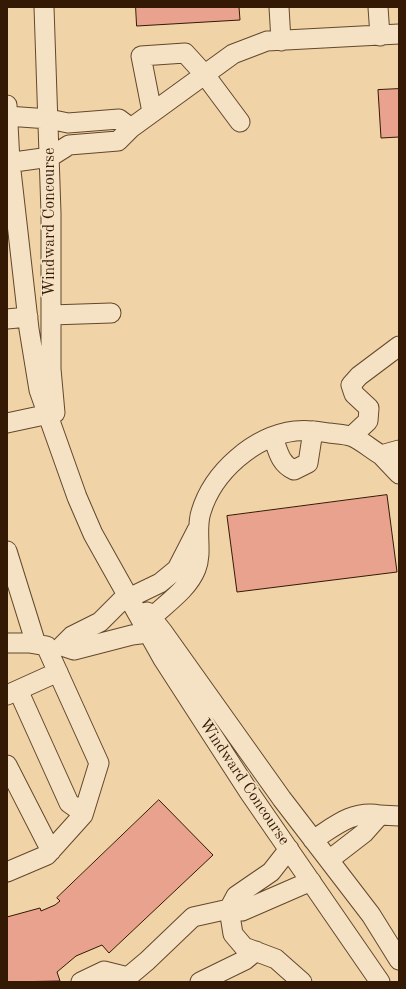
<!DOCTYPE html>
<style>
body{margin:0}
#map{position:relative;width:406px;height:989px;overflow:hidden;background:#f0d3a6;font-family:"Old Standard TT",serif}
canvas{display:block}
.frame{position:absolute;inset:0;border:8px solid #341904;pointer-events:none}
</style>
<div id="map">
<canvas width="406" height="989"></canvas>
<div class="frame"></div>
</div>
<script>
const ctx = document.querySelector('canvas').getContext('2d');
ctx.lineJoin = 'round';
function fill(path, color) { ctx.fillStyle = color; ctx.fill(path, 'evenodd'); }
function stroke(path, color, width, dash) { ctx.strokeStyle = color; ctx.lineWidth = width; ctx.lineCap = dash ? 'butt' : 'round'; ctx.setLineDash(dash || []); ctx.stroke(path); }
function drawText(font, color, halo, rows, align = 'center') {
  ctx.font = font + ' "Old Standard TT",serif'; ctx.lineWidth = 3.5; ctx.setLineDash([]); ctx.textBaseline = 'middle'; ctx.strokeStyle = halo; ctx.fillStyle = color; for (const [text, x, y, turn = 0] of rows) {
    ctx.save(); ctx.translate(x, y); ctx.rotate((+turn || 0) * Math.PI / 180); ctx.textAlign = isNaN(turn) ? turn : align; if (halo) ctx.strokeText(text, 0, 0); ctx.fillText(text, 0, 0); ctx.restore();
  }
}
const building = new Path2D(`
 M136,7H239L240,20L137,26Z
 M399,89V137L381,138L378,90Z
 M387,495L397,572L237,592L227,516Z
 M159,800L213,855L109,953L102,945L76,956L57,972L60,981L7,982V917L40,908L41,911L55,905L60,901L57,898Z`);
fill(building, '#e8a28e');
stroke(building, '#341904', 1);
const minor = new Path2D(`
 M44,7L51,213V369L55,413
 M279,7L281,41
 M378,7L380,36
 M7,105L10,162L29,329L39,390L77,497L93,534L163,659L249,792L380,982
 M152,112L141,56L185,53L205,75L240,122
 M7,116L49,119L68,123L119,119L131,128
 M7,163L50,157L69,145L118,141L131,128L233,54L267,41L399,34
 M51,315L111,313
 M7,319L28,317
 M7,423L49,414
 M352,436L368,421L369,408L354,394L351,385L359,376L399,346
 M273,437C278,451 280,464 294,470L308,463L313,431
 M381,455L399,474
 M7,551L36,644
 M127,595L100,622L72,636L62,646L74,650L132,635L148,633
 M133,596L160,583L177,569L197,530
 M147,612L163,632L282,799L371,915L399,960
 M151,618C167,603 188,589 196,569C203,552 195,530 201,512C213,472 254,436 295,431C306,430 318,431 329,433C336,434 346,434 353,437C362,441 371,449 381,455L399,450
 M7,643H29L47,646
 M18,690L69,803L83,813
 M7,695L58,672
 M7,765L51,851
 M380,815L399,816
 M313,840C335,826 352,810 380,815L364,833L329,860
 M289,849L271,872L236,896L229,909L242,911L311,881
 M7,872L47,855L83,815L99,763L46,646
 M81,982L104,971L128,977
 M122,982L147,961L193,917L229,909L233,934L244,947L276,959L302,982
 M200,982L245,960L256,951`);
stroke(minor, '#63482c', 21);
stroke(minor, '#f5e2c5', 19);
drawText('16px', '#341904', '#f5e2c5', [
 ["Windward Concourse",50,222,-90],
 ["Windward Concourse",244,782,56]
]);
</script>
